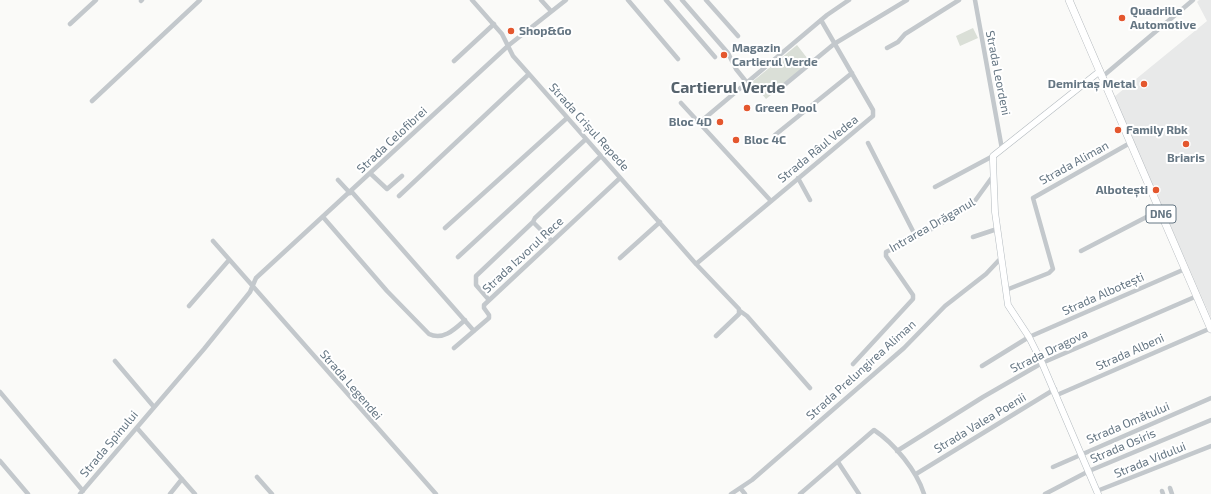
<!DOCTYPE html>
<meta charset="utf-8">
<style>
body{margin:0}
canvas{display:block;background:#fafaf8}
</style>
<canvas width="1211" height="494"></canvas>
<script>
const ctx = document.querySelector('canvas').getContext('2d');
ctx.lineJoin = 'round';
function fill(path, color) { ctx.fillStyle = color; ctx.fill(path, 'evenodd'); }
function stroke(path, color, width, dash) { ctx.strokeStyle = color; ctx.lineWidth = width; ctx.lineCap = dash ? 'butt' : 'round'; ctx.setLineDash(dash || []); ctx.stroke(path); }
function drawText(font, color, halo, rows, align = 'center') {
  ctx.font = font + ' "Exo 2",sans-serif'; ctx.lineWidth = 4; ctx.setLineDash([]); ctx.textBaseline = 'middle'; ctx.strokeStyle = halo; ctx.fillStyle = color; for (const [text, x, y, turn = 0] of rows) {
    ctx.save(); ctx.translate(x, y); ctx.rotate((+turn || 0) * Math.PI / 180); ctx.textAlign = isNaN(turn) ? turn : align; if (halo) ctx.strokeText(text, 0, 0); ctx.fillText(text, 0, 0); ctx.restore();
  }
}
fill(new Path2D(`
 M1199,0H1211V318L1114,97L1207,21L1197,2Z`), '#e8e9e9');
fill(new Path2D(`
 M973,28L978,38L960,46L956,36Z
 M797,45L811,63L766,99L752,82Z`), '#dadfd7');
const secondary = new Path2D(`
 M1098,494L1042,363L1029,337L1008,305L995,212L993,161V156L1100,71`);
const primary = new Path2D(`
 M1069,0L1211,329`);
stroke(secondary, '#b3babf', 7);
stroke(primary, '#b5babe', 8);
stroke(new Path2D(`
 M472,0L502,34L513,56L529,74L696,264L739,309V314L716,336
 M541,0L551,11
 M628,0L678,59
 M666,0L715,57
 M682,0L728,53L736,69L748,84
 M706,0L738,36
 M975,0L1002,149
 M141,1L142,0
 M70,24L96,0
 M887,48L898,42L905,34L959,0
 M454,61L494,24
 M1102,77L1193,0
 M782,87L834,44L907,0
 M92,101L200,0
 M681,103L771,201
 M699,123L827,15L849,0
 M775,135L852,73
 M868,143L916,237
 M371,174L387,189L402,176
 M798,178L810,200
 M338,180L350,193
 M935,187L993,156
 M351,191L474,331
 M399,196L529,74
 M323,217L387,291L429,334C443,341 455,329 465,320
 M533,222L552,241
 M445,228L567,118
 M973,237L997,229
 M213,241L436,494
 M1081,251L1160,210
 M458,257L586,139
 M620,258L660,222
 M696,264L873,116V110L821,20
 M1006,290L1049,273L1053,269L1033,198L1130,143
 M489,300L476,285V276L533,222L535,218L601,156
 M189,306L229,260
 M740,311L747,316L810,388
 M454,348L489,318V315L484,308V305L620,178
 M115,361L154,407
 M853,364L913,299V295L886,256V252L923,234L972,205L993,176
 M982,366L1029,337L1185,269
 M0,392L83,491
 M1057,395L1211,328
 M137,428L195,494
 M897,451L983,397L1042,363L1197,296
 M0,461L28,494
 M838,462L859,494
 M1053,467L1211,398
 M916,474L1055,389
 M257,477L272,494
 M1170,488L1172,494
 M741,489L745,494
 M1097,491L1211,446
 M1162,491L1163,494
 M80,494L204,349L250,292L256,278L509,45L566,0
 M170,494L182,479
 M731,494L752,480L904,348L945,306L986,274L1001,258
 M800,494L874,430C894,443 917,471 924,494
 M1045,494L1089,471L1211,420`), '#c3c8cc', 4.5);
stroke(secondary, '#fff', 6);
stroke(primary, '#fff', 7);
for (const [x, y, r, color] of [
 [1122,18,4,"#e4572e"],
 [511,31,4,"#e4572e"],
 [724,55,4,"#e4572e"],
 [1144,84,4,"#e4572e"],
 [747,108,4,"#e4572e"],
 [720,122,4,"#e4572e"],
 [1118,130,4,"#e4572e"],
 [736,140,4,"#e4572e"],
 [1186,144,4,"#e4572e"],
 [1156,190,4,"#e4572e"]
]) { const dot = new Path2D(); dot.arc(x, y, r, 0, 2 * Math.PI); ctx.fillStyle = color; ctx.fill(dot); stroke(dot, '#fff', 1.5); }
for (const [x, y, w] of [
 [1161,214,30]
]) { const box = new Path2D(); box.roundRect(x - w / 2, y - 9, w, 18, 3); ctx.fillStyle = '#fff'; ctx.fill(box); stroke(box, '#657683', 1); }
drawText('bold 11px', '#657683', null, [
 ["DN6",1161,214]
]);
drawText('bold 12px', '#657683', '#fff', [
 ["Quadrille",1130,11],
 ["Automotive",1130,25],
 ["Shop&Go",519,31],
 ["Magazin",732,48],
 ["Cartierul Verde",732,62],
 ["Demirtaș Metal",1136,84,"right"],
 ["Green Pool",755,108],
 ["Bloc 4D",712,122,"right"],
 ["Family Rbk",1126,130],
 ["Bloc 4C",744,140],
 ["Briaris",1186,158,"center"],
 ["Albotești",1148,190,"right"]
], 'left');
drawText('12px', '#657683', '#fff', [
 ["Strada Leordeni",998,73,79],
 ["Strada Crișul Repede",589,127,48],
 ["Strada Celofibrei",392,140,-43],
 ["Strada Râul Vedea",818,149,-39],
 ["Strada Aliman",1074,163,-29],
 ["Intrarea Drăganul",932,225,-30],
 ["Strada Izvorul Rece",523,255,-43],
 ["Strada Albotești",1103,294,-24],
 ["Strada Dragova",1049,351,-26],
 ["Strada Albeni",1130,352,-24],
 ["Strada Prelungirea Aliman",861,370,-42],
 ["Strada Legendei",351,385,49],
 ["Strada Valea Poenii",980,423,-31],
 ["Strada Omătului",1128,423,-23],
 ["Strada Spinului",109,444,-50],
 ["Strada Osiris",1123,446,-23],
 ["Strada Vidului",1150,460,-22]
]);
drawText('bold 16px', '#57646e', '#fff', [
 ["Cartierul Verde",728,88]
]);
</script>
